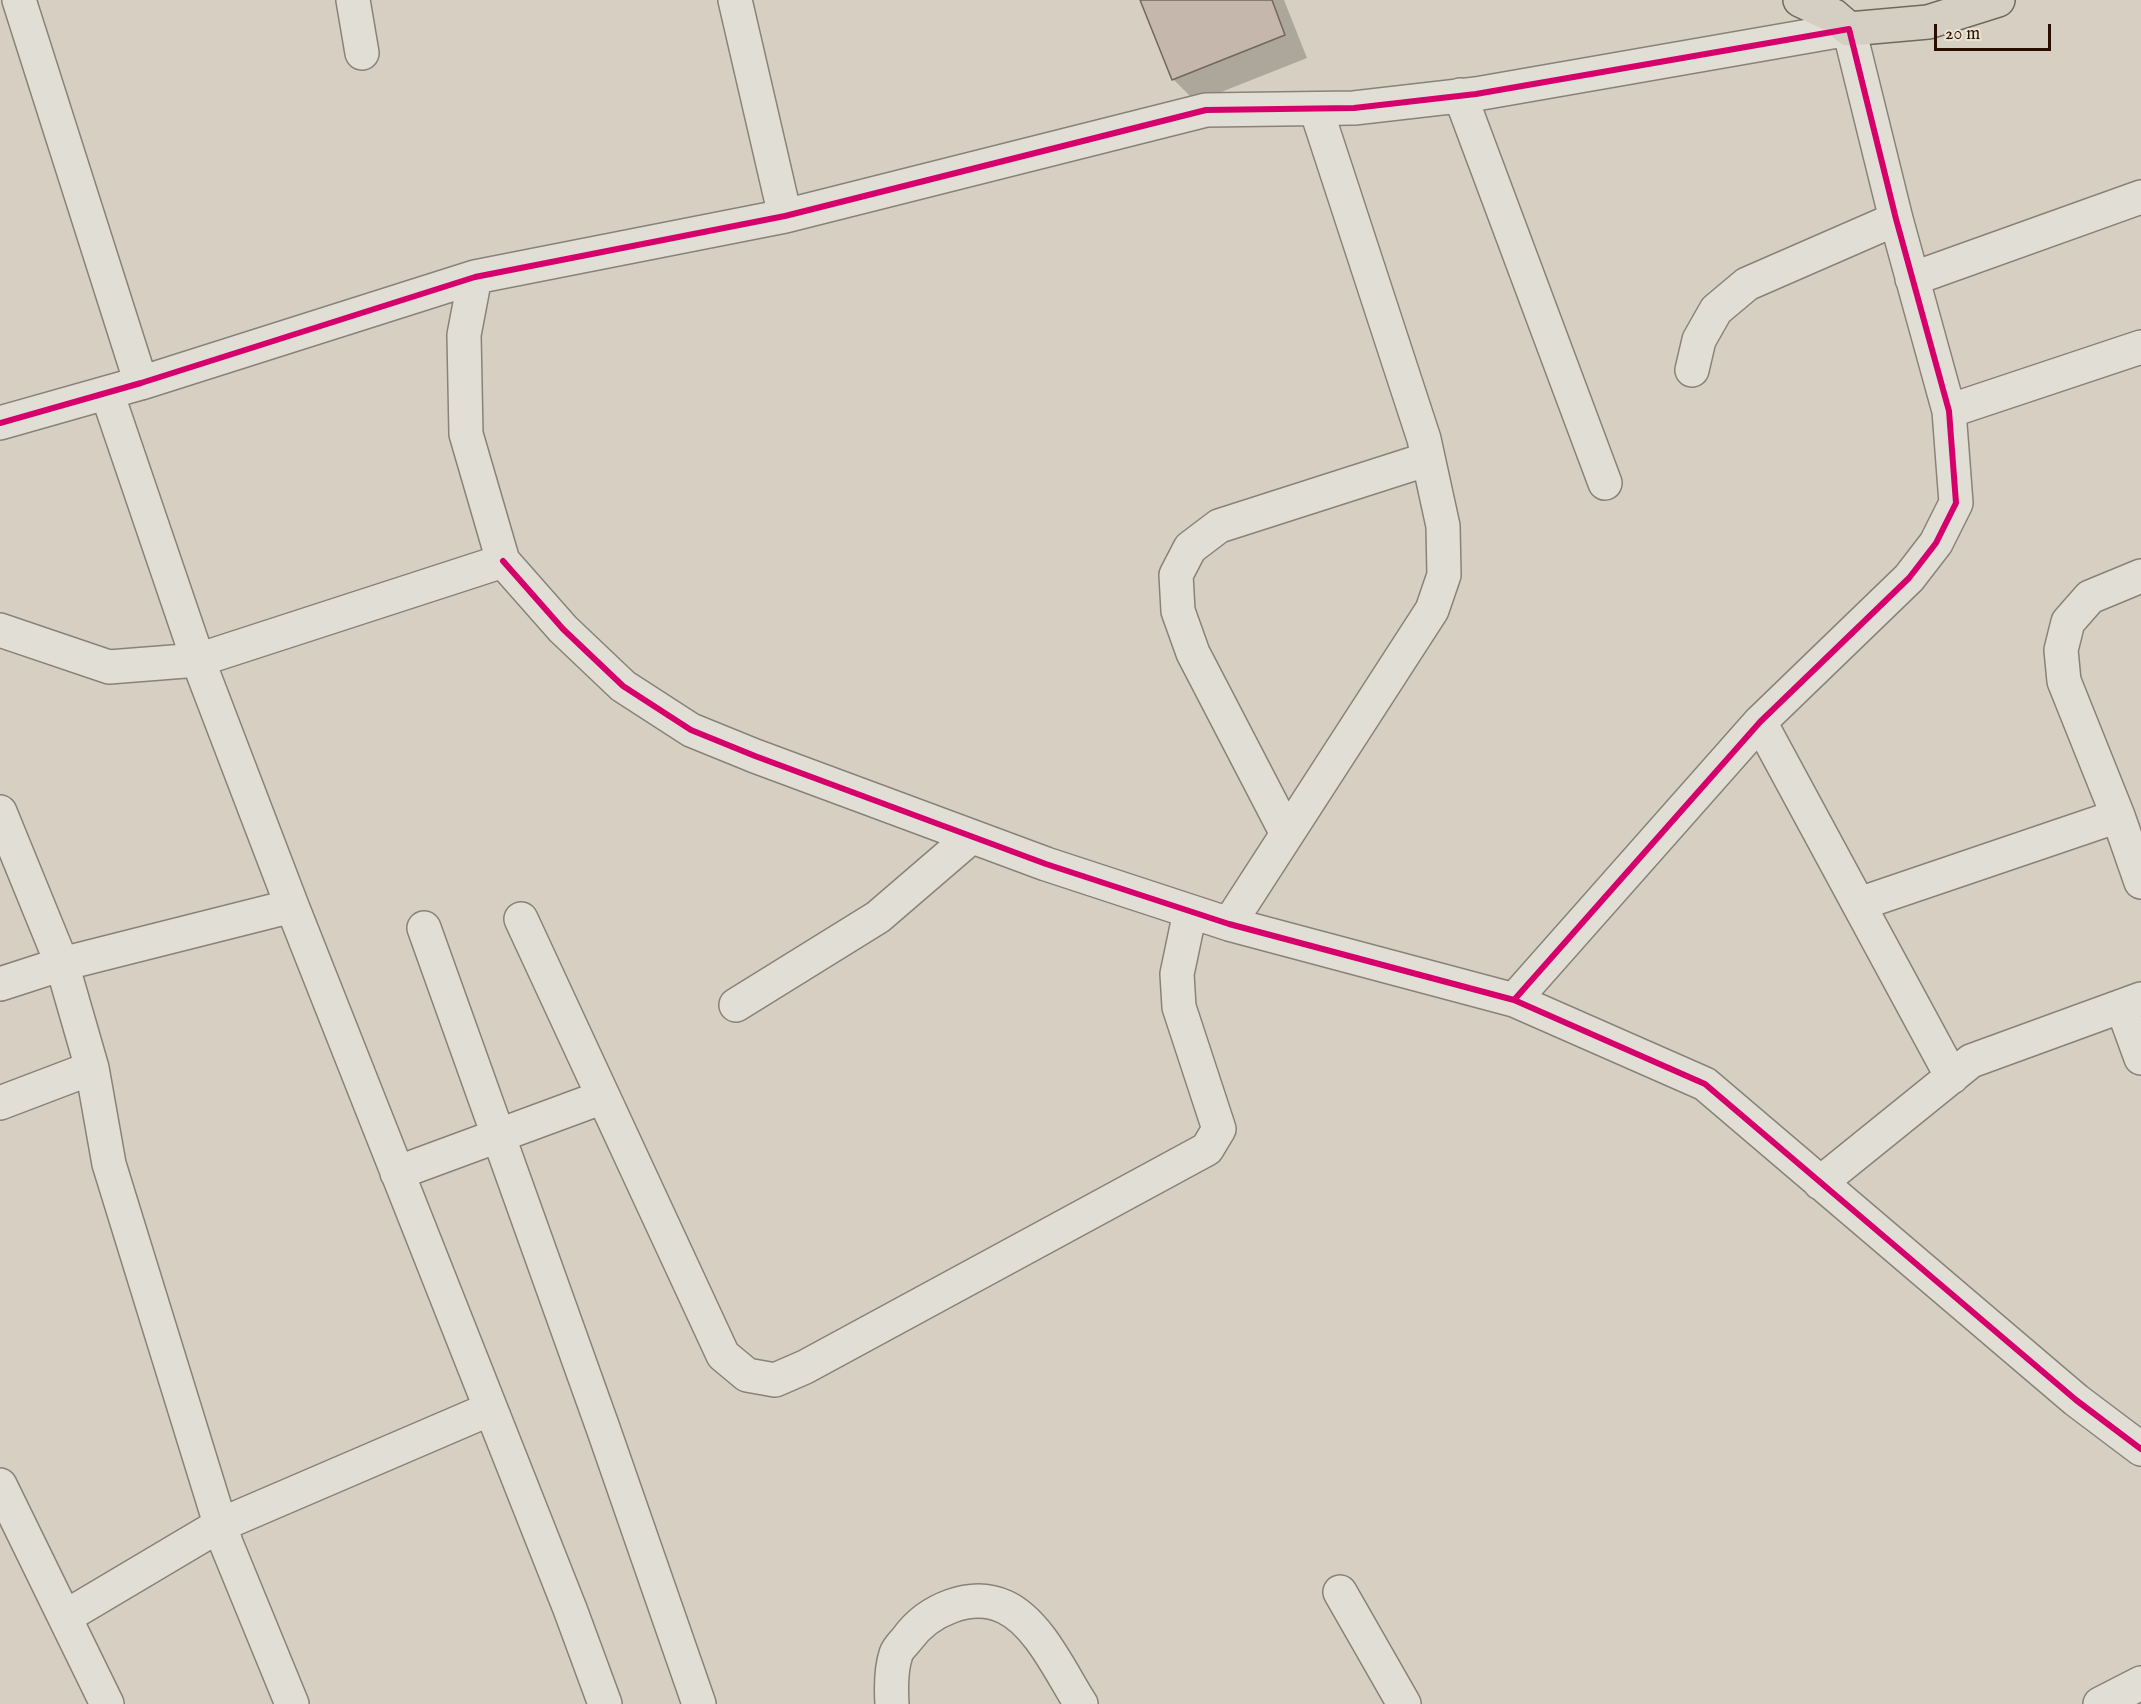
<!DOCTYPE html>
<style>
body{margin:0}
#map{position:relative;width:2141px;height:1704px;overflow:hidden;background:#d7d0c2;font-family:"IM FELL English",serif}
canvas{display:block}
.scale{position:absolute;left:1934px;top:24px;width:117px;height:27px;box-sizing:border-box;border:3px solid #290e00;border-top:0;padding-left:8px;font-size:18px;line-height:21px;white-space:nowrap;color:#290e00;-webkit-text-stroke:4px #ebe3d2;paint-order:stroke}
</style>
<div id="map">
<canvas width="2141" height="1704"></canvas>
<div class="scale">20 m</div>
</div>
<script>
const ctx = document.querySelector('canvas').getContext('2d');
ctx.lineJoin = 'round';
function fill(path, color) { ctx.fillStyle = color; ctx.fill(path, 'evenodd'); }
function stroke(path, color, width, dash) { ctx.strokeStyle = color; ctx.lineWidth = width; ctx.lineCap = dash ? 'butt' : 'round'; ctx.setLineDash(dash || []); ctx.stroke(path); }
fill(new Path2D(`
 M1142,0H1284L1307,58L1196,102L1173,79Z`), '#0003');
const building = new Path2D(`
 M1140,0H1272L1285,35L1172,80Z`);
fill(building, '#c5b7ab');
stroke(building, '#70685e', 1.5);
const minor = new Path2D(`
 M19,0L141,383
 M353,0L362,53
 M735,0L785,216
 M1460,95L1605,483
 M1912,279L2141,197
 M1692,370L1699,340L1716,310L1747,284L1896,219
 M107,393L198,660L292,906L570,1609L605,1704
 M1949,411L2141,347
 M0,423L141,383L475,277L785,216L1206,110L1354,108L1476,94L1849,29L1896,219L1949,411L1956,503L1936,543L1909,578L1760,722L1514,1000
 M503,561L563,629L623,686L691,730L755,756L1046,864L1229,924L1514,1000L1705,1084L2076,1400L2141,1449
 M2141,576L2090,597L2068,622L2061,650L2064,681L2118,816L2141,882
 M0,630L109,667L198,660L503,561L466,434L464,335L475,277
 M1760,722L1952,1077
 M0,812L62,964L92,1068L109,1164L226,1543L292,1704
 M1287,834L1193,653L1178,611L1176,575L1190,548L1219,526L1428,459
 M1859,904L2118,816
 M521,919L723,1355L747,1375L775,1380L805,1367L1207,1149L1219,1129L1179,1007L1177,974L1190,912
 M1229,924L1432,610L1444,575L1443,526L1424,439L1316,109
 M424,928L603,1428L699,1704
 M0,984L62,964L292,906
 M736,1005L878,917L971,837
 M2122,1006L2141,1058
 M0,1103L92,1068
 M397,1173L603,1097
 M1820,1183L1971,1061L2141,999
 M0,1485L107,1704
 M1340,1592L1404,1704
 M65,1617L220,1525L490,1409
 M892,1704C891,1688 891,1669 896,1654C898,1648 904,1643 907,1639C928,1610 971,1591 1005,1607C1039,1623 1061,1673 1081,1704
 M2100,1704L2141,1683`);
const major = new Path2D(`
 M1800,0L1834,16L1849,29L1928,22L1998,0`);
stroke(minor, '#898278', 36);
stroke(major, '#70685e', 36);
stroke(minor, '#e1ded6', 33);
stroke(major, '#d5cec2', 33);
stroke(new Path2D(`
 M0,423L141,383L475,277L785,216L1206,110L1354,108L1476,94L1849,29L1896,219L1949,411L1956,503L1936,543L1909,578L1760,722L1514,1000
 M503,561L563,629L623,686L691,730L755,756L1046,864L1229,924L1514,1000L1705,1084L2076,1400L2141,1449`), '#d6006c', 6);
</script>
